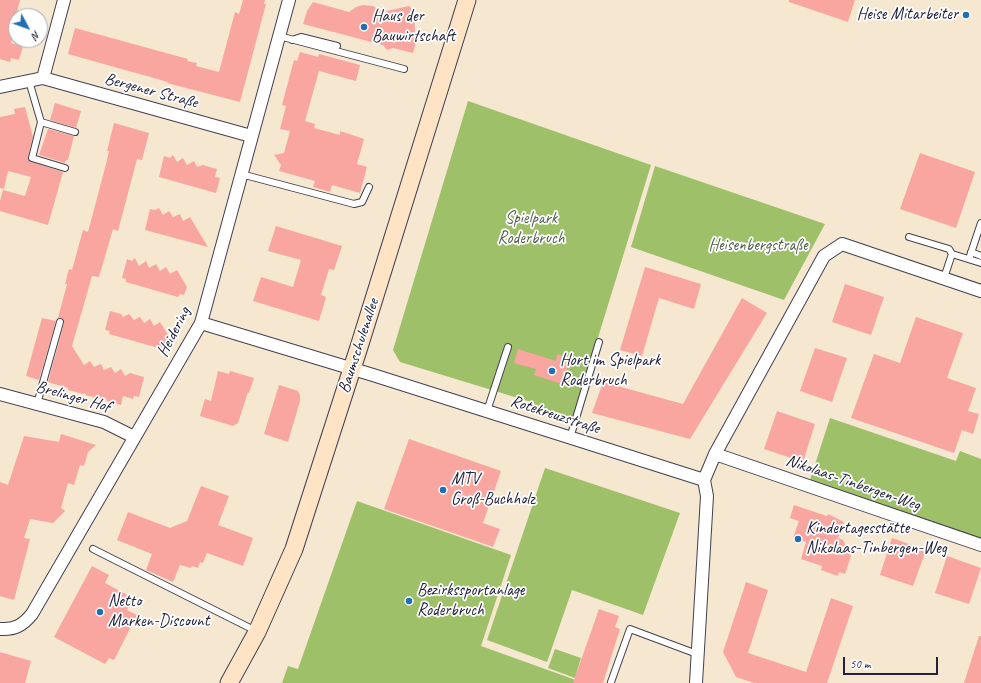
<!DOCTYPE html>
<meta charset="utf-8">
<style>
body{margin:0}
#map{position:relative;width:981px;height:683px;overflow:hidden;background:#f5e7d0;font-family:Caveat,sans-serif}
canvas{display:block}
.north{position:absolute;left:8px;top:8px;width:40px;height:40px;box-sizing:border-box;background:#fff;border:1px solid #a7a7b1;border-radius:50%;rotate:131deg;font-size:11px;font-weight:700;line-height:16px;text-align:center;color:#22223b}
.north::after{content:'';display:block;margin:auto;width:14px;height:18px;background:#1f6fb2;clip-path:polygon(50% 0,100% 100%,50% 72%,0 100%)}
.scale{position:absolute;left:843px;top:657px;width:95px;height:18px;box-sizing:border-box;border:2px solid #22223b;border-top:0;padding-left:5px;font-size:12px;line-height:14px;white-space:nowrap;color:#22223b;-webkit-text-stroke:3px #fff;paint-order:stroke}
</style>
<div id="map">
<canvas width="981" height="683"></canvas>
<div class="north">N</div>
<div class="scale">50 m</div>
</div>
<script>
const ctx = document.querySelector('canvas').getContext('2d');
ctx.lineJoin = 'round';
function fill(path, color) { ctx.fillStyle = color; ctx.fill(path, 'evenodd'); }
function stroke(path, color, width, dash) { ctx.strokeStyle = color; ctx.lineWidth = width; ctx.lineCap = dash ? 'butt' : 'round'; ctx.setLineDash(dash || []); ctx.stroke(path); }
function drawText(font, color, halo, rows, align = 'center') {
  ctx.font = font + ' Caveat,sans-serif'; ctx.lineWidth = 3.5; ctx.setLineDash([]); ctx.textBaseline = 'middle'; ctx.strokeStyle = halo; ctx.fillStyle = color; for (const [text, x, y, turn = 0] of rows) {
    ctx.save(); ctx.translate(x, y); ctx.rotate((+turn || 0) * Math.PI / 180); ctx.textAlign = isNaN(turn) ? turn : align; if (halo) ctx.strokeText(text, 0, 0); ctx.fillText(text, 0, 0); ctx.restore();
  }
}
fill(new Path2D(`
 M468,101L651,165L573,419L542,409L531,402L400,362L393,350Z
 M655,166L825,224L784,300L631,247Z
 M830,418L956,461L960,451L981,459V539L810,480Z
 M545,468L680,513L643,615L572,590L547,662L487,640Z
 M357,501L511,555L481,646L584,683H282L288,666L298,669Z
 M555,649L581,658L575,678L548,668Z`), '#9ec069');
fill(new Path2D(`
 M0,0H20L12,31L14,32L11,43L23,46L19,60L11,58L10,62L0,59Z
 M243,0H265L264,4H266L240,102L167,83L168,82L68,54L75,28L188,59L187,61L197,63L196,66L219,72L235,12L239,14Z
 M789,0H855L848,22L789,2Z
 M313,2L349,12L356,7L363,5L373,6L382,12L409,6L414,11L415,32L418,35L413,53L393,48L387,50L383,45L303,24L307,11Z
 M300,52L318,57L319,54L360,65L356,81L319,71L305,121L315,124L314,128L340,135V131L364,139L357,164L367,167L360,193L332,185L330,192L313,187L315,181L279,171L281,165L274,155L284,153L290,131L280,129L286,106L282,105L294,60L297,61Z
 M55,103L81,111L76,128L50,120Z
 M25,107L33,137L28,157L29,161L63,172L48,225L0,211V201L3,190L25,196L31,177L8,171L4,189L0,188V117L15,114L14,109Z
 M114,123L149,133L142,160L137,159L118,231L113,229L99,277L92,276L72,346L84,365L90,361L94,367L101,364L104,370L111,367L115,373L121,369L125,376L130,373L144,377L139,397L134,396L133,399L123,396L121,405L107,401L106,398L103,400L86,395L85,393L83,394L68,390V388L48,382L64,323L63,319L58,318L67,284H65L69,269L72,270L83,230L88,232L106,164L109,151H107Z
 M48,129L74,136L68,160H66L65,163L39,155Z
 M920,153L975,172L956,228L900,209Z
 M173,155L177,162L183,158L187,165L194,161L197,167L203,165L217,169L215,177L220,178L216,193L159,177L164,156L170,158Z
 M159,208L163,215L169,211L173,217L180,214L183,221L190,217L208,247L145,230L150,209L155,210Z
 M276,226L342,246L334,270L329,269L321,295L326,297L319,321L253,301L261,277L293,287L301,260L268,251Z
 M135,258L139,266L146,261L149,268L156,264L160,271L166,267L170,274L177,270L187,287L184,295L180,294L178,297L126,282V279L122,278L127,259L132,261Z
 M645,267L701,284L694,309L659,298L642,356L620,350Z
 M845,284L884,297L871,335L832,322Z
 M742,298L767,313L690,439L592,413L603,382L683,404Z
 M110,311L121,314L123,317L129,314L134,320L140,317L144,323L150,319L154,326L160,322L170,338L168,347L163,345L162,349L109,334L110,331L105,330Z
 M916,317L963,333L947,378L976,388L968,411L979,414L973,434L962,430L954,453L851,418L874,354L900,363Z
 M42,318L56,321L39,380L26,376Z
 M815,348L847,358L832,402L800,391Z
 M518,349L556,361L557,354L573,359L570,369L567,368L562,384L534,375L536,369L514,363Z
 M218,371L229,374L230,371L254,378L249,393L248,392L238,423L233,426L200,416L205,399L211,401Z
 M279,385L298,391L300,395V401L288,442L264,434Z
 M777,411L815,424L803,462L764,449Z
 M61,434L96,445L88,452L84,466L80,465L74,485L68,483L61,508L65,511L53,523L30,519L24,538L30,539L14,600L0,596V482L8,485L24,436L59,442Z
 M409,439L501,471L483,523L500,529L493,547L384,509Z
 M201,486L229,496L218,525L253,538L243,566L207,553L203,563L200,562L198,568L192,566L191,568L180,565L173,582L146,570L152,554L117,540L128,512L170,528L187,521Z
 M794,505L827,516L828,514L844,522L838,538L843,540L851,556L845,574L839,572L838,576L821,570L822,566L801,559L806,542L793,538L799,521L790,518Z
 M892,538L926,550L913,586L880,575Z
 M947,556L981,568L969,604L935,593Z
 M92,566L109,575L105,583L133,598L127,610L137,615L114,660L109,658L105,664L54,637Z
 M746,582L768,590L748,653L806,672L831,598L853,606L827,683H754L736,677L723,652Z
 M599,609L619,616L615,627L620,629L603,683H573Z
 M979,636H981V683H964Z
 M0,652L31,661L25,683H0Z`), '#f9a6a1');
const lane = new Path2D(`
 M279,36L404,69
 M292,40L301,37L337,46
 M29,81L41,122L75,132
 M41,122L32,158L65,168
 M241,174L354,204L362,202L369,187
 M909,237L949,249L952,254
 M971,252L981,256
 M969,259L981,223
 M944,278L952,254L981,263
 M37,404L60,322
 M487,411L508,347
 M570,438L599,342
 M93,549L256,631
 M611,682L630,629L697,654`);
const street = new Path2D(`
 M43,78L64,0
 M0,87L43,78L251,136
 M201,323L373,375L704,480L707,496L696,683
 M0,394L104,422L134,437
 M715,454L981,545
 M704,480L715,454L824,256L842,244L981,291
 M0,629C15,630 23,625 32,614L201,323L289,0`);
const secondary = new Path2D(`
 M229,683L257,632L294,549L359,347L467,0`);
stroke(lane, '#424051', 8);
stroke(street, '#424051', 14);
stroke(secondary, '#424051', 19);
stroke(lane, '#fff', 6);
stroke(street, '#fff', 12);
stroke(secondary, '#fee4c5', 17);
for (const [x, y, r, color] of [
 [966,15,4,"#1f6fb2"],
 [364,27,4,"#1f6fb2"],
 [552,371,4,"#1f6fb2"],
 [443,490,4,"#1f6fb2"],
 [798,539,4,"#1f6fb2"],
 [409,601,4,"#1f6fb2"],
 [100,612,4,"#1f6fb2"]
]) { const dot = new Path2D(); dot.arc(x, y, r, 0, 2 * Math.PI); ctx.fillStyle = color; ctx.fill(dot); stroke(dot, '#fff', 1.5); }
drawText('17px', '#22223b', '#fff', [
 ["Heise Mitarbeiter",958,15,"right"],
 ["Haus der",372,17],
 ["Bauwirtschaft",372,37],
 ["Hort im Spielpark",560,361],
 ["Roderbruch",560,381],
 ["MTV",451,480],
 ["Groß-Buchholz",451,500],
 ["Kindertagesstätte",806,529],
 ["Nikolaas-Tinbergen-Weg",806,549],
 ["Bezirkssportanlage",417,591],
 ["Roderbruch",417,611],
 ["Netto",108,602],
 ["Marken-Discount",108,622]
], 'left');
drawText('17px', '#22223b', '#fff', [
 ["Bergener Straße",151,91,15],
 ["Heidering",174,332,-63],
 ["Baumschulenallee",359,346,-72],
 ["Brelinger Hof",73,397,16],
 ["Rotekreuzstraße",555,415,18],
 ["Nikolaas-Tinbergen-Weg",853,483,19]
]);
drawText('17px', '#54614d', '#fff', [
 ["Spielpark",531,219],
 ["Roderbruch",531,239],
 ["Heisenbergstraße",758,246]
]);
</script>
